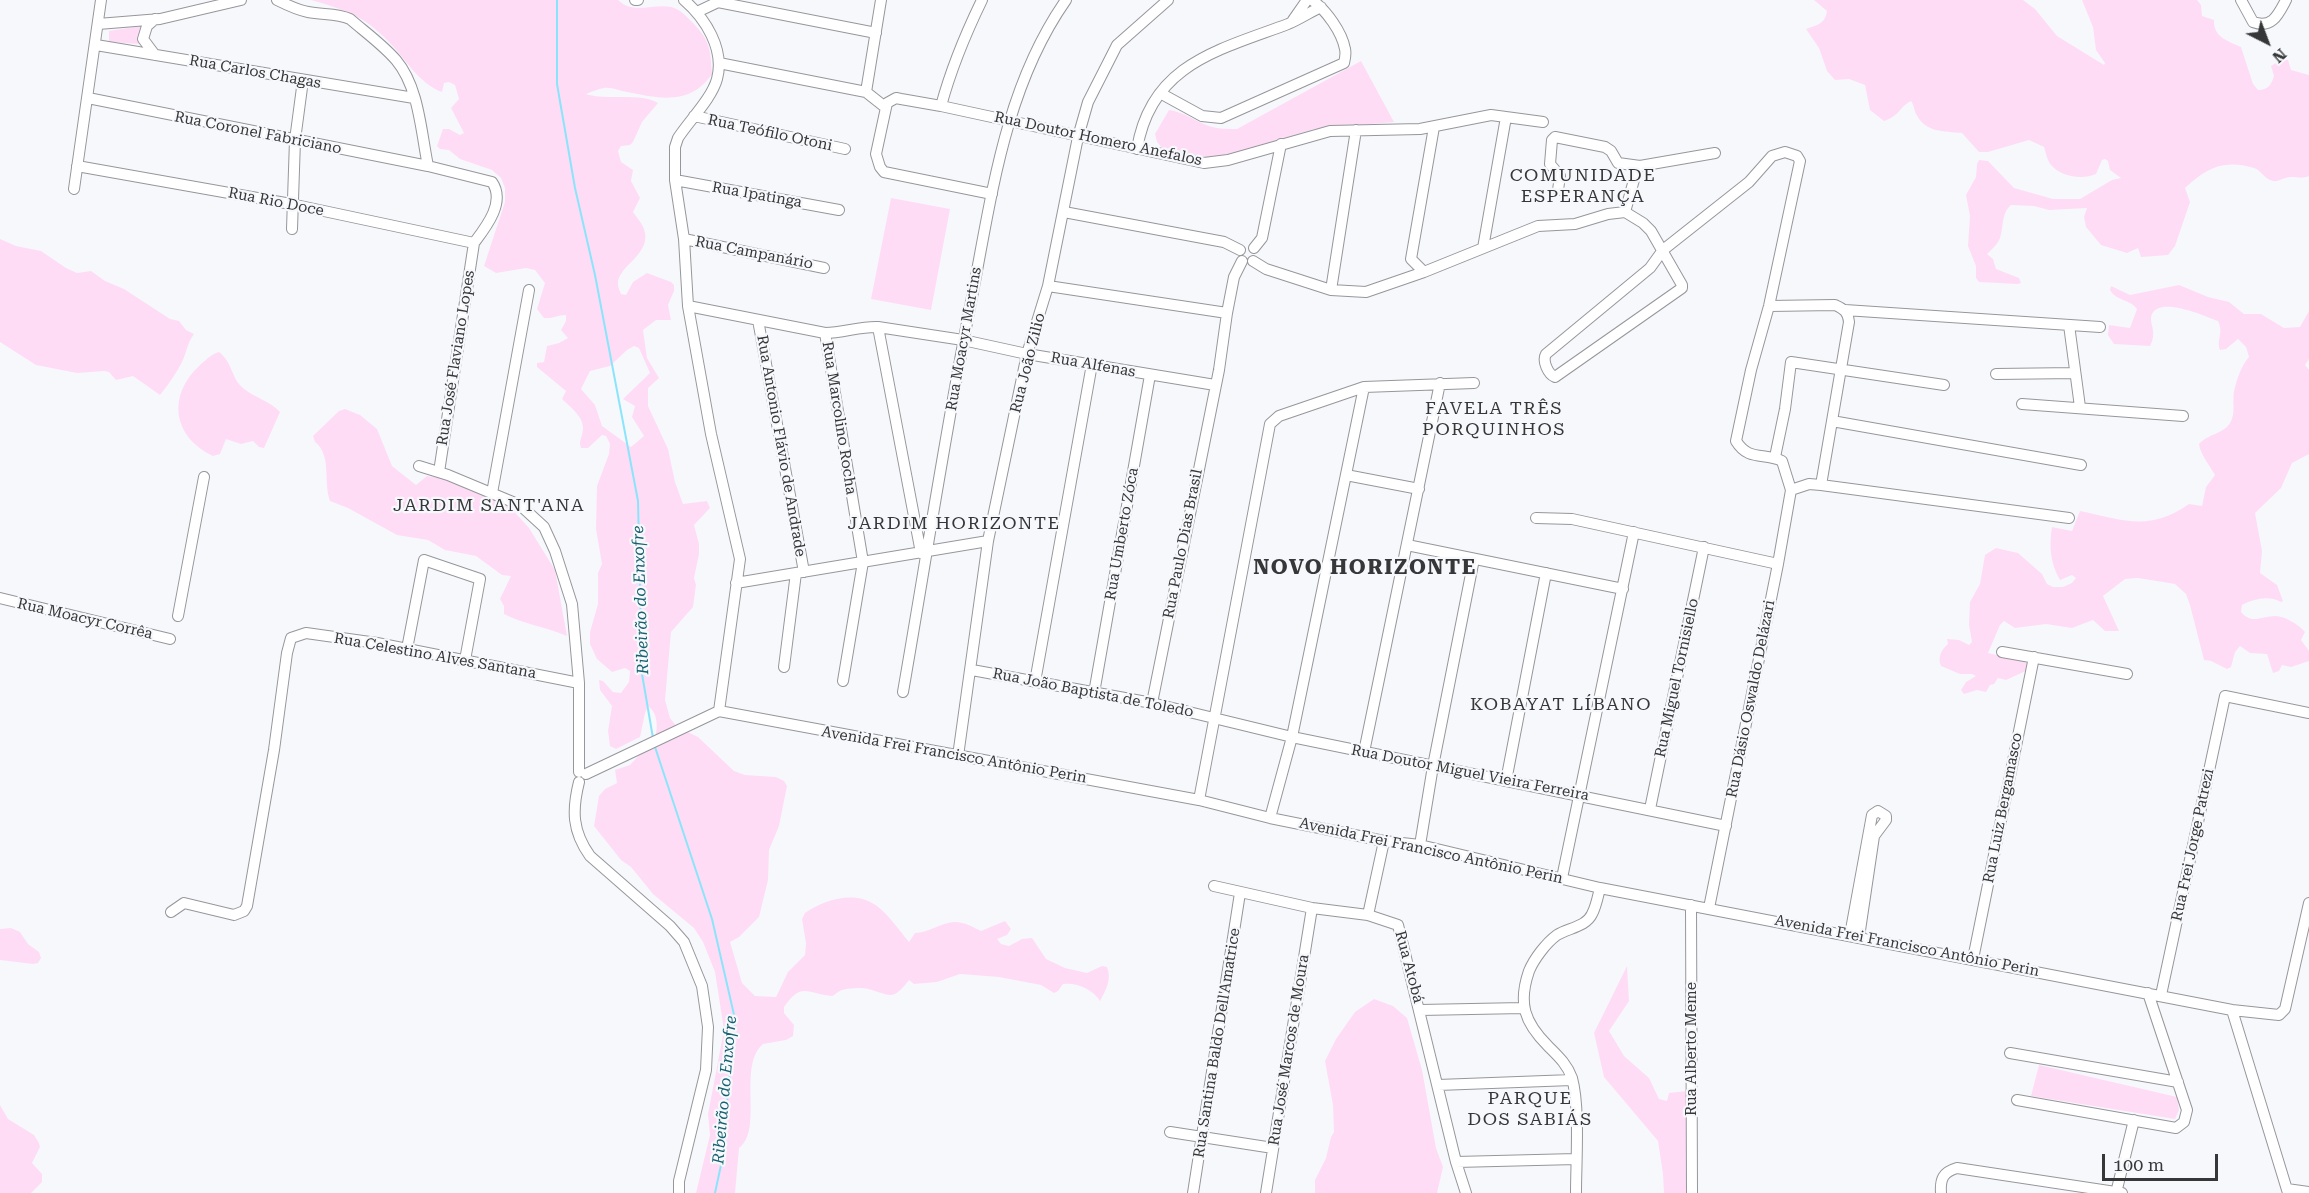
<!DOCTYPE html>
<meta charset="utf-8">
<style>
body{margin:0}
#map{position:relative;width:2309px;height:1193px;overflow:hidden;background:#f7f8fc;font-family:"Roboto Serif",serif}
canvas{display:block}
.north{position:absolute;left:2237px;top:12px;width:60px;height:60px;-webkit-text-stroke:4px #f7f8fc;paint-order:stroke;rotate:138deg;font-size:16px;font-weight:700;line-height:24px;text-align:center;color:#363738}
.north::after{content:'';display:block;margin:auto;width:21px;height:27px;background:#363738;clip-path:polygon(50% 0,100% 100%,50% 72%,0 100%)}
.scale{position:absolute;left:2102px;top:1154px;width:116px;height:27px;box-sizing:border-box;border:3px solid #363738;border-top:0;padding-left:8px;font-size:18px;line-height:21px;white-space:nowrap;color:#363738;-webkit-text-stroke:4px #f7f8fc;paint-order:stroke}
</style>
<div id="map">
<canvas width="2309" height="1193"></canvas>
<div class="north">N</div>
<div class="scale">100 m</div>
</div>
<script>
const ctx = document.querySelector('canvas').getContext('2d');
ctx.lineJoin = 'round';
function fill(path, color) { ctx.fillStyle = color; ctx.fill(path, 'evenodd'); }
function stroke(path, color, width, dash) { ctx.strokeStyle = color; ctx.lineWidth = width; ctx.lineCap = dash ? 'butt' : 'round'; ctx.setLineDash(dash || []); ctx.stroke(path); }
function drawText(font, color, halo, rows, align = 'center') {
  ctx.font = font + ' "Roboto Serif",serif'; ctx.lineWidth = 4.5; ctx.setLineDash([]); ctx.textBaseline = 'middle'; ctx.strokeStyle = halo; ctx.fillStyle = color; for (const [text, x, y, turn = 0] of rows) {
    ctx.save(); ctx.translate(x, y); ctx.rotate((+turn || 0) * Math.PI / 180); ctx.textAlign = isNaN(turn) ? turn : align; if (halo) ctx.strokeText(text, 0, 0); ctx.fillText(text, 0, 0); ctx.restore();
  }
}
fill(new Path2D(`
 M311,0H618C633,15 654,3 671,7C680,9 685,15 690,20C710,40 710,46 712,74C691,105 661,99 627,92C620,91 611,87 604,88C598,89 591,92 586,94C607,101 641,92 658,103L642,122L633,142L630,145L621,146L618,151L621,162L633,170L631,181L640,198L633,212C637,218 642,223 644,229C653,254 617,266 618,284C618,288 620,291 621,294L626,295L633,282L647,273L671,282L674,285V291L668,305L671,320H656L643,330L647,358L659,378L648,388V406L668,449L675,482L683,504L707,501L710,508L694,525L699,544V554L694,578L696,585L693,607L671,632L665,700L670,718L677,727L698,737L734,771L745,775L776,777L784,781L787,786L779,826L769,850L768,880L759,917L739,937L730,942L742,983L755,996L776,997L788,972L805,955L806,943L802,919L805,913C825,899 856,890 877,906C889,915 899,930 909,942L915,933C931,933 946,918 962,923C968,924 975,928 981,931L1005,921L1011,929L1007,935L997,939L1001,944L1009,946L1022,939L1032,938L1046,959L1065,968L1087,973L1102,966L1107,967C1112,979 1106,990 1100,1001C1093,989 1076,982 1063,984L1058,991L1054,993L1041,985L999,977L960,974L937,982L914,984L909,980C892,1002 891,995 868,989C863,987 845,988 840,991C837,992 835,995 832,996C807,994 802,981 784,1007V1013L794,1025L793,1036L786,1040L763,1044C737,1066 764,1130 739,1148L735,1193H696L710,1135L708,1114L724,1030L715,972L703,942L694,928L653,894L631,867L621,860L594,826L599,796L605,789L617,783L615,770L630,765L655,738C658,728 658,713 648,706L645,713L640,737L616,749L610,746L608,731L612,706L600,690L599,680L603,681L613,692L621,693L629,682L630,671L625,668L612,672L597,659L590,644V632L598,604V573L602,564L596,529L597,486L609,454L610,444L606,436L602,435L588,448H581C578,440 583,437 583,428C583,416 570,407 562,399L566,391L537,367V363L544,362L547,346L559,343L568,338L561,330L566,321V315C558,315 552,319 544,318L537,309L545,283L535,270L526,268L496,273L484,266L505,202V188L501,178L492,170L460,159L449,150L440,149L437,146L443,129H449L460,135L464,133L451,108L459,99L455,85L449,82L444,83L442,92C418,83 406,59 388,41C363,15 345,10 311,0ZM634,346L639,348L650,373L623,399L635,406L632,417L644,436L631,447L602,426L595,405L581,389L590,371L610,366L627,350Z
 M1814,0H2023L2035,9L2057,36L2104,65L2105,63L2096,50L2093,27L2082,0H2197L2201,5L2202,16L2214,20C2213,37 2228,41 2241,47L2253,84L2258,90C2268,90 2271,85 2274,76L2271,66L2282,59L2288,60L2291,70L2309,75V176C2302,179 2298,177 2291,177C2284,177 2279,182 2273,181C2264,179 2261,170 2254,168C2223,159 2207,168 2185,188L2190,202L2175,246L2168,255L2141,257L2138,248L2127,253L2101,245L2086,227L2084,217L2087,208L2049,210L2034,206L2011,205C2001,214 2004,226 2000,238C1998,244 1991,250 1987,254L1993,259L1996,269L2019,278L2021,283L2018,284L1979,282L1976,278V266L1968,246L1970,216L1966,195L1976,177L1977,164L1979,160L1988,161L2014,188L2053,199H2080L2112,180L2121,178L2110,170L2108,161L2105,159L2102,160L2096,174C2083,180 2061,177 2051,165C2047,160 2046,153 2044,147L2029,140L1988,152H1979L1962,133C1943,131 1926,133 1916,114C1914,110 1914,105 1911,101C1899,107 1900,116 1884,121L1870,110L1865,85L1849,79L1835,80L1827,71L1819,48L1806,29C1817,25 1825,24 1827,11Z
 M141,26L137,37L139,44L109,42V31Z
 M1361,61L1394,122L1314,129L1217,159L1164,150L1157,142L1155,134L1169,110C1184,112 1195,121 1209,126C1218,129 1227,129 1237,129Z
 M891,198L950,209L931,310L871,299Z
 M0,239L16,246L41,251L66,268L77,273L91,271L105,281L124,289L170,319L179,321L186,330L194,334C187,343 187,352 182,362C176,374 168,385 160,395L133,376L116,380L109,372L104,371L77,373L36,365L0,342Z
 M2179,285L2208,297L2229,302L2244,314H2261L2284,328L2300,327L2309,311V359L2305,365L2309,370V454L2292,463L2281,488L2255,513L2262,551L2260,573L2277,585L2283,601L2281,602C2268,595 2254,599 2242,605L2241,612C2252,625 2261,616 2276,616C2285,616 2299,625 2305,632L2301,640L2309,651V661L2291,667L2282,665L2279,671L2273,673L2267,654L2250,653L2240,646L2235,652L2231,667L2227,669L2211,661L2204,660L2190,605L2186,594L2175,584L2138,578L2125,579L2103,596L2119,631H2105L2093,620L2072,628L2046,624L2015,628L2004,621L2000,625L1988,653L2023,661L2030,665L2028,670L2006,680L1998,678L1994,684L1990,685L1986,692L1977,690L1964,694L1961,690L1966,682L1976,676L1972,674H1960L1941,666C1937,657 1942,649 1948,644L1947,639L1959,640L1969,645L1972,642L1969,625L1970,602L1980,584L1985,555L1996,548L2018,553L2042,574L2047,584L2053,587H2063L2072,583L2076,578L2072,575L2060,580C2050,563 2049,546 2052,527L2072,531L2080,511C2124,520 2149,532 2189,504L2202,506L2206,487L2215,475C2210,466 2200,454 2199,444C2208,434 2223,434 2230,423C2236,413 2232,402 2234,391C2237,379 2241,366 2249,357L2246,347L2238,339L2226,349L2220,350C2216,339 2224,334 2218,321C2205,316 2160,296 2152,314C2148,324 2158,330 2150,346L2114,344L2108,335L2109,325L2130,328L2137,309C2130,299 2116,301 2110,290L2111,286L2130,295Z
 M219,352C233,363 231,378 243,388C255,398 270,401 280,412L264,448L259,447L253,441L241,444L226,439L220,454L213,456C172,437 167,395 200,365C206,360 211,354 219,352Z
 M345,409L360,415L377,429L392,466L416,485L427,476L451,480L510,507L529,528L555,570L567,636C547,627 523,624 504,614V606L500,599L511,576L502,575L476,556L445,550L428,540L397,535L348,508L330,501C323,482 332,455 315,442L313,436L339,411Z
 M11,928L20,932L28,944L39,952L41,958L38,963L33,964L0,960V929Z
 M1627,966L1629,1001L1609,1031L1624,1056L1649,1078L1659,1099L1667,1101L1669,1093L1687,1091V1193H1664L1663,1174L1658,1141L1604,1077L1594,1033Z
 M1374,999L1393,1006L1407,1018L1422,1070L1436,1148L1443,1167L1437,1193H1315V1180L1326,1158L1331,1137L1334,1132L1333,1105L1325,1061L1336,1039L1355,1012Z
 M2039,1065L2177,1097L2179,1110L2175,1119L2031,1096Z
 M0,1105L8,1119L34,1135L39,1143L40,1147L32,1163L42,1174V1182L31,1193H0Z`), '#ffdcf5');
stroke(new Path2D(`
 M557,0V84L575,188L595,275L638,501L642,674L653,738
 M655,747L712,919L735,1019L721,1165L715,1193`), '#8be5fa', 2);
const minor = new Path2D(`
 M277,0C287,5 297,10 308,12C323,15 337,13 350,19C365,32 383,45 396,60C419,87 421,132 428,166L492,182C506,202 486,227 474,243
 M635,0H638
 M684,0C705,18 725,49 717,79C712,98 689,121 678,138L675,147V180L684,239L688,306L711,434L740,559L719,711
 M881,0L866,92L885,107
 M2241,0L2253,22C2272,29 2278,15 2286,0
 M697,12L718,2L876,33
 M155,19L147,26L143,39L155,55
 M1293,20L1307,0
 M98,24L160,19L241,0
 M96,45L414,98
 M719,63L866,92
 M1160,93L1202,116L1221,118L1344,63C1345,59 1346,53 1345,49C1342,32 1326,10 1312,0
 M88,98L428,166
 M941,106C951,69 965,35 982,0
 M694,116L845,149
 M1137,149C1151,64 1219,50 1288,24C1300,19 1310,12 1321,7
 M77,166L291,204L474,243
 M675,180L839,210
 M74,189L101,0
 M1558,190L1560,176L1550,164L1552,140L1555,137L1605,147L1611,151L1618,163L1640,166
 M992,194L884,172L880,167L876,154L887,103L896,98L901,99L941,106L1204,163L1228,160L1330,131L1420,129L1491,115L1543,122
 M1064,212L1224,242L1240,250
 M1625,212L1637,169L1640,166L1715,153
 M292,229L295,140L303,80
 M684,239L824,268
 M1254,248L1262,238L1281,144
 M1483,248L1506,117
 M1253,261L1266,269L1331,290L1366,292L1424,272L1538,226L1575,224L1608,214L1625,212L1643,223L1651,231L1682,285V288L1555,377C1548,374 1542,361 1546,354L1650,268L1663,250L1749,182L1772,156L1785,152L1797,156L1800,161L1769,306L1751,370L1736,441C1749,462 1764,452 1782,461L1791,490L1778,564L1709,908
 M1424,272L1411,259L1434,127
 M1048,286L1227,313
 M1331,290L1356,130
 M688,306L825,333C843,333 861,326 878,327L963,340L1027,354L1215,385
 M1769,306L1835,305C1844,309 1848,312 1849,322L1821,485
 M1845,310L2100,327
 M758,320L804,572
 M2069,325L2080,407
 M878,327L921,553
 M825,333L863,562L843,681
 M1996,374L2075,373
 M2022,404L2183,416
 M1832,421L2081,465
 M1775,457L1785,409L1791,362L1944,385
 M419,466L448,475L520,505L544,527L555,551L572,604L579,683V772
 M439,472L474,243
 M1346,475L1419,489
 M1791,490L1809,484L1821,485L2069,518
 M492,493L529,290
 M1536,518L1572,519L1778,564
 M1407,545L1623,589
 M736,583L988,541
 M0,598L170,639
 M178,616L204,477
 M407,649L424,560L480,579L465,660
 M2002,652L2127,674
 M784,667L796,573
 M972,670L1152,703L1292,737L1726,826
 M1035,682L1092,364
 M903,692C926,560 946,428 972,297C992,194 1005,87 1066,0
 M1094,693L1150,375
 M1152,703L1219,370L1227,313L1234,277L1242,261
 M1364,752L1440,383
 M958,756L988,541L1027,354L1048,286L1078,137L1088,102L1117,45L1168,0
 M586,774L719,711L1199,800L1270,818L1384,841L1420,845L1600,888L2232,1010L2279,1015L2285,1009L2309,903
 M1506,781L1546,573
 M579,782C572,810 572,831 590,856L670,926L684,942L702,986L708,1027L706,1070L679,1181V1193
 M1199,800L1270,424L1279,416L1364,387L1474,383
 M1650,809L1704,547
 M1270,818L1292,737L1364,387
 M1420,845L1433,766L1474,559
 M1562,878L1634,532
 M1214,886L1312,908L1368,915L1398,925L1456,1162L1466,1193
 M1691,905L1692,1193
 M171,912L184,903L234,915L244,911L247,906L274,750L287,653L291,638L306,633L377,643L579,683
 M1368,915L1384,841
 M1850,935L1872,815L1878,811L1886,816V820L1874,836L1859,937
 M1973,959L2034,657
 M2161,995L2225,696L2309,713
 M1420,1010L1523,1008
 M2232,1010L2288,1193
 M2010,1053L2178,1082
 M1438,1085L1572,1080
 M2017,1100L2176,1128L2184,1122L2187,1110L2148,993
 M1170,1132L1273,1148
 M1456,1162L1576,1159
 M2287,1189L2309,1192
 M1193,1193L1240,893
 M1266,1193L1312,908
 M1576,1193C1576,1162 1580,1107 1572,1078C1567,1064 1558,1056 1548,1046C1524,1022 1518,1003 1529,971C1534,959 1546,943 1557,935C1568,928 1586,927 1592,914C1596,907 1598,896 1600,888
 M1941,1193C1940,1179 1943,1172 1957,1168L2122,1193
 M2116,1193L2134,1120`);
stroke(minor, '#96979b', 12);
stroke(minor, '#fff', 10);
drawText('15px', '#363738', '#f7f8fc', [
 ["Rua Carlos Chagas",255,72,10],
 ["Rua Coronel Fabriciano",258,133,11],
 ["Rua Teófilo Otoni",770,133,12],
 ["Rua Doutor Homero Anefalos",1098,139,12],
 ["Rua Ipatinga",757,195,10],
 ["Rua Rio Doce",276,202,11],
 ["Rua Campanário",754,253,11],
 ["Rua Moacyr Martins",964,339,-80],
 ["Rua José Flaviano Lopes",456,358,-81],
 ["Rua João Zilio",1028,363,-76],
 ["Rua Alfenas",1093,365,10],
 ["Rua Marcolino Rocha",839,418,81],
 ["Rua Antonio Flávio de Andrade",781,446,80],
 ["Rua Umberto Zóca",1122,534,-80],
 ["Rua Paulo Dias Brasil",1183,544,-79],
 ["Rua Moacyr Corrêa",85,619,13],
 ["Rua Celestino Alves Santana",435,656,10],
 ["Rua Miguel Tornisiello",1677,678,-78],
 ["Rua João Baptista de Toledo",1093,693,11],
 ["Rua Dásio Oswaldo Delázari",1751,699,-79],
 ["Avenida Frei Francisco Antônio Perin",954,755,10],
 ["Rua Doutor Miguel Vieira Ferreira",1470,773,11],
 ["Rua Luiz Bergamasco",2003,808,-79],
 ["Rua Frei Jorge Patrezi",2193,845,-78],
 ["Avenida Frei Francisco Antônio Perin",1431,851,12],
 ["Avenida Frei Francisco Antônio Perin",1907,946,11],
 ["Rua Atobá",1409,967,75],
 ["Rua Santina Baldo Dell'Amatrice",1217,1043,-81],
 ["Rua Alberto Meme",1692,1049,-90],
 ["Rua José Marcos de Moura",1289,1050,-81]
]);
drawText('italic 16px', '#166170', '#f7f8fc', [
 ["Ribeirão do Enxofre",641,600,-92],
 ["Ribeirão do Enxofre",725,1090,-85]
]);
ctx.letterSpacing = '1.5px';
drawText('18px', '#363738', '#f7f8fc', [
 ["COMUNIDADE",1583,176],
 ["ESPERANÇA",1583,197],
 ["FAVELA TRÊS",1494,409],
 ["PORQUINHOS",1494,430],
 ["JARDIM SANT'ANA",489,506],
 ["JARDIM HORIZONTE",954,524],
 ["KOBAYAT LÍBANO",1561,705],
 ["PARQUE",1530,1099],
 ["DOS SABIÁS",1530,1120]
]);
ctx.letterSpacing = '0px';
ctx.letterSpacing = '1.5px';
drawText('bold 21px', '#363738', '#f7f8fc', [
 ["NOVO HORIZONTE",1365,568]
]);
ctx.letterSpacing = '0px';
</script>
